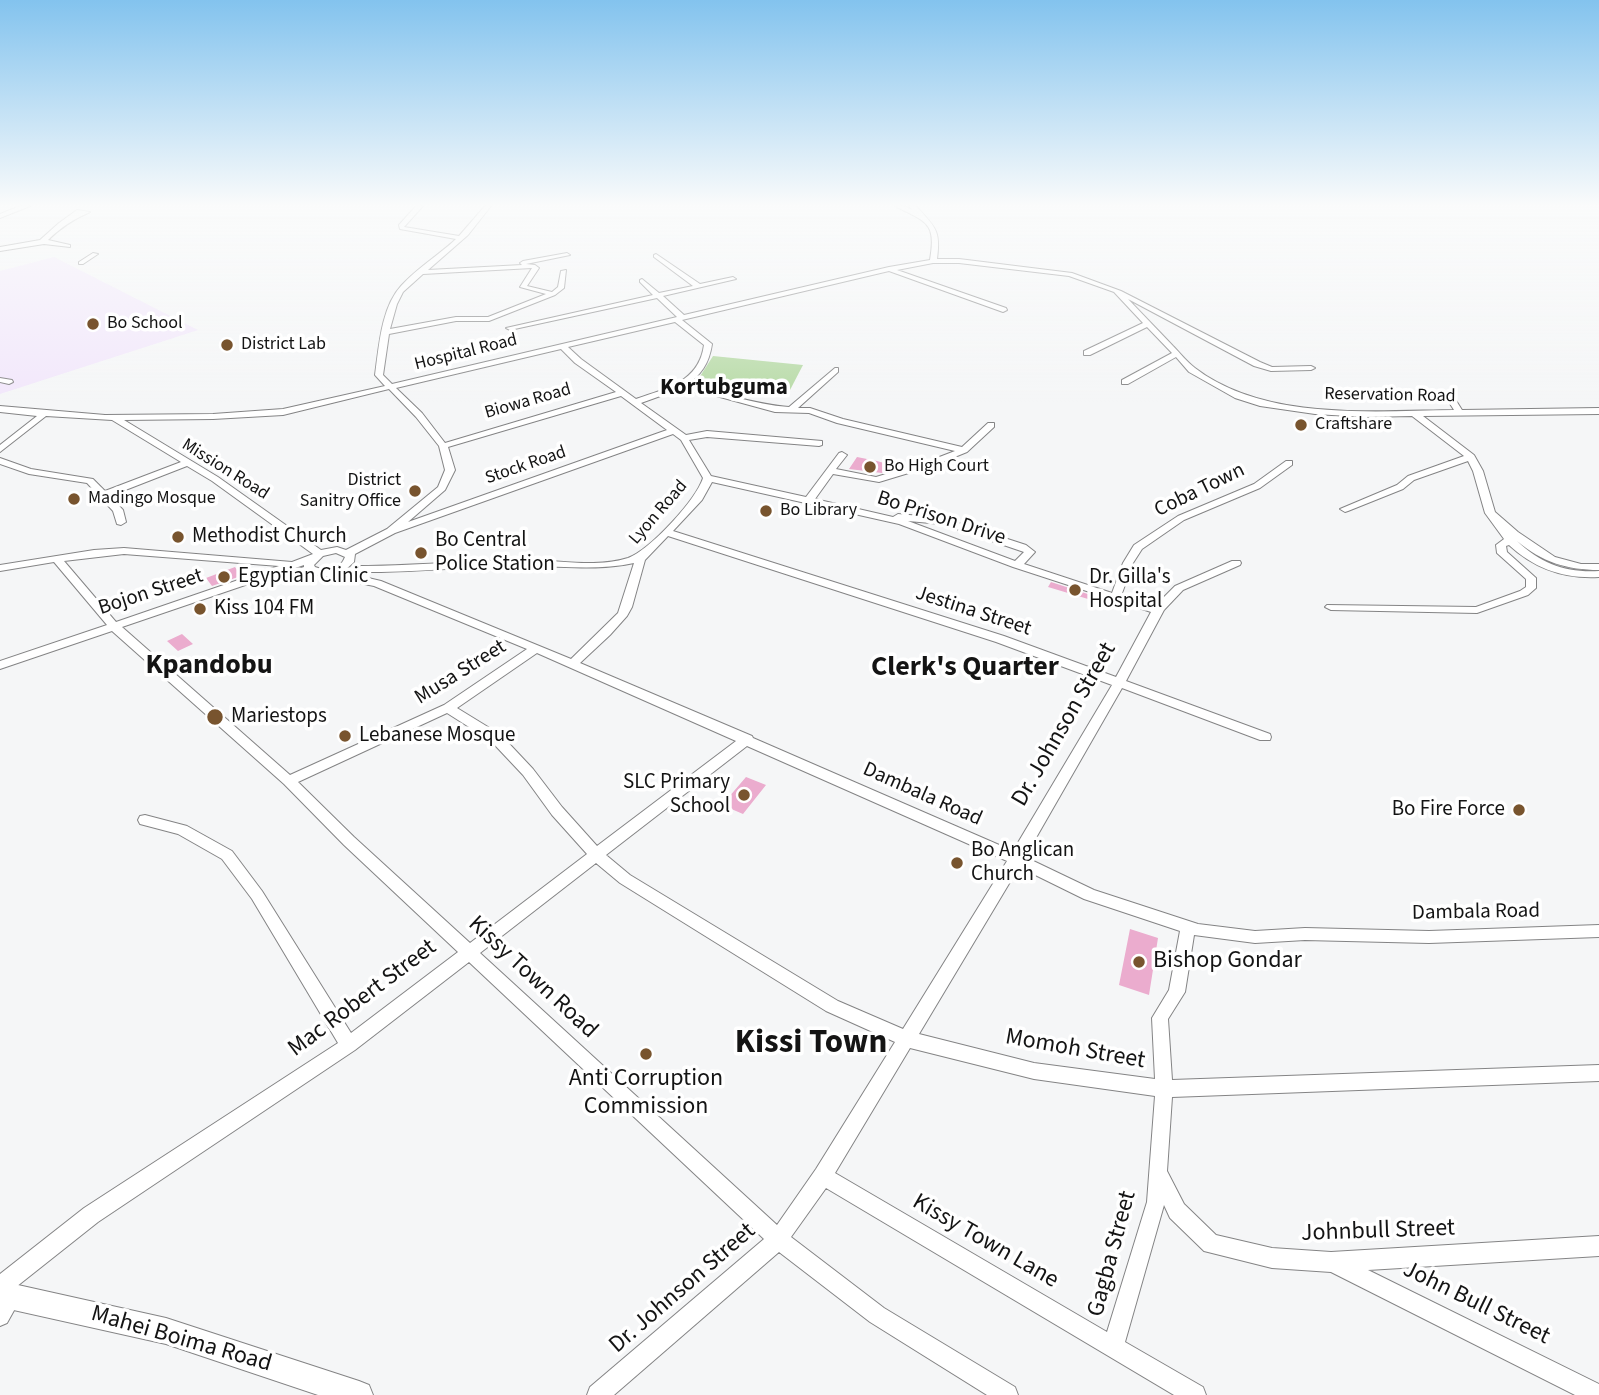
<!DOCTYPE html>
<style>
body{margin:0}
canvas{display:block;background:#f5f6f7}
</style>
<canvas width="1599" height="1395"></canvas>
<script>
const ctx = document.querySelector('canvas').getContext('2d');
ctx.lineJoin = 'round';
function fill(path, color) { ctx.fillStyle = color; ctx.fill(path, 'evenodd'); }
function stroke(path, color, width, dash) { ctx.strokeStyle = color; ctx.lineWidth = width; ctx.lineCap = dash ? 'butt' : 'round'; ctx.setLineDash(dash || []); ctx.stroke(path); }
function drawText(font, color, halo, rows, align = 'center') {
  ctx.font = font + ' "Source Sans 3",sans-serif'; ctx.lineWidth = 7; ctx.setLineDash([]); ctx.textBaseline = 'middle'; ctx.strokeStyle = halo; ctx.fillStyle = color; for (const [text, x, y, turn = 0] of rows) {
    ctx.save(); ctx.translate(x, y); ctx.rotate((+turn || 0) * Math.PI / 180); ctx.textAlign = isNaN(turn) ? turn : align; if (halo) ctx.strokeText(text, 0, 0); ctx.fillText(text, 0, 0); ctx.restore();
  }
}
fill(new Path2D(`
 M54,257L198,330L0,394V271Z`), '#f2e7fb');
fill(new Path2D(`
 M713,356L803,365L790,390L697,381Z`), '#b7daa6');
fill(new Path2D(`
 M857,457L877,461L891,465L888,471L882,473L849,469Z
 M235,567L241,576L212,586L206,578Z
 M1051,582L1100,598L1098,602L1048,587Z
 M182,634L193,644L178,651L167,641Z
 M746,777L766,785L743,814L722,805Z
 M1130,929L1158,938L1149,995L1119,985Z`), '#ebacce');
const minor = new Path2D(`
 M20,206H30L0,218V214Z
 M416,206H423L404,227L459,236L485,206H491L468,235L428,270L522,265L520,263L523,261L567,253L570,255L526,264L535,265L539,268L527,286L552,292L558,287L561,271L566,270L564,288L555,295L489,321H456L389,334L383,375L392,384L677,317L657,298L510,330L506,328L653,295L640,282V280L642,279L659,293L693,286L654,257V255L656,254L700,284L733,277L736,279L663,296L684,315L889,267L930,260C937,221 925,222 895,206H904L912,210L909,206H916C935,227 941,230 937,259H959L1072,273L1121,291L1260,362L1272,367L1311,366L1315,368L1311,370L1271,371L1254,366L1128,299C1143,315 1158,330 1173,346C1180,353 1187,362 1195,368C1264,421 1372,411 1454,410L1443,393L1447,391H1450L1462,410L1599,408V414L1423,416L1474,455L1483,471L1495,512L1518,532L1555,557L1581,564H1599V570C1567,570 1542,562 1517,541C1541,564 1567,573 1599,571V577C1564,579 1535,569 1509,545L1506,546L1507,552L1536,578V588L1528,595L1477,613L1331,610L1325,607L1327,605L1476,607L1520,591L1526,587V579L1497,553L1496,545L1504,539L1485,513L1473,471L1468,461L1414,480L1403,489L1348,511L1345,512L1340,509L1397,485L1408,476L1464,456L1412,416L1365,417L1315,414L1260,406L1235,398L1189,372L1176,357L1128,384H1122V380L1172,353L1147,327L1090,355H1084V351L1143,323L1114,292L1069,276L959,263H933L897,270L1006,308L1007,310L1003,312L889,271L682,320L712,344C709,364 701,375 685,386C720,391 754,405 789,407L835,368H838V372L798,408H810L843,419L962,447L988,423H994V427L967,452L935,465L879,482L833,474L815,499L893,517L898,514L943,518L1026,545L1035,552L1024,564L1112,593L1123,563L1134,545L1178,516L1254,484L1286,461H1292V465L1260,488L1184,520L1142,549L1133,563L1121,596L1150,606L1156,605L1175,586L1232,561H1240L1241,563L1240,565L1183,590L1164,610L1126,681L1270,734L1271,737L1270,740H1260L1122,688L1025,857L1094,890L1198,924L1255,931L1305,928L1429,931L1599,925V937L1429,943L1305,940L1255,943L1194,935L1185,992L1168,1019L1172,1080L1599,1065V1081L1172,1097L1167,1171L1184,1204L1216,1235L1272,1248L1331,1252L1599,1236V1256L1368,1270L1599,1384V1395H1575L1331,1272L1272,1268L1204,1251L1170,1218L1164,1205L1125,1342L1203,1387L1206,1395H1174L826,1188L791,1237L884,1308L1015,1387L1018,1395H987L870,1322L779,1252L614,1395H587L590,1387L764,1239L469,962L355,1050L98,1222L16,1287L19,1289L22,1296L7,1323L0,1326V1274L84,1208L338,1043L252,899L222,859L178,834L140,824L138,820L140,816L145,815L187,826L232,851L262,891L351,1033L458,952L344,845L284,784L112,631L0,669V661L107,625L54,562L0,571V565L94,550L124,548L292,562L313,554L212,481L187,466L110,496L123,510L126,522L121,525L117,524L113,511L87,483L29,474L0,464V458L31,469L93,479L105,491L181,462L112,420L46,416L0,452V445L37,416L0,412V406L105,415L213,414L283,409L385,386L375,375C379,347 381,308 401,286C417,268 439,255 456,239L400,229L399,225ZM532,268L520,287L546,294L488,317H456L390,329L397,304L403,292L423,274ZM675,322L704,345C699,382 667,388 636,399L581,359L568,347ZM561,349L575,363L616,392L445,443L422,413L396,388ZM389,389L416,417L439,446L445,470L438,487L387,529L346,550L337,547L321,550L218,477L124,420L213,419L283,415ZM677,390L709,394L775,412L809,413L837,423L955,451L929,461L876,477L836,469L847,455L842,452L839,453L806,497L711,476L689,440L707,437L819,446L822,445V441L707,431L686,435L641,403ZM621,396L667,430L408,522L445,490L455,470L448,447ZM673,434L681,440L703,478C696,500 650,550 628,558C596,568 559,560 527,560C471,560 416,566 361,566L356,569L361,572H381C430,571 478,566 527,566C563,566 598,571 634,563L618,613L571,659L381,581L343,572L354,562L355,554L395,533ZM712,482L899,524L1013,567L1151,612L1116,677L1004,636L673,531L702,500ZM908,521L942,524L1024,552L1015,561ZM668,536L996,642L1112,685L1013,851L753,738L752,736L580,663L610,635L627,616L632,607L645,560ZM336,553L345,557C340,570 327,572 315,567L314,565L323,556ZM124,554L279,566L116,622L64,561ZM304,565V567L282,574L281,576L286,579L309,573L374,586L527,649L444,705L290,775L122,627ZM537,653L736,741L597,846L562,807L533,769L501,735L457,708ZM447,713L491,741L523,775L552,815L587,854L470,943L354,837L298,782ZM747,746L1007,861L903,1029L838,1001L630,875L606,855ZM596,863L620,883L826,1011L895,1042L816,1169L777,1225L480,953ZM1019,867L1084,899L1180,931L1169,990L1152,1018L1155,1079L1034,1063L919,1034ZM910,1048L1034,1079L1155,1096L1147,1202L1107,1332L835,1173Z
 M77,210L90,212C74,219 61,227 48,240L70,245V247L44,244L0,251V247L40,240L59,223Z
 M93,253L98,254L83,264H79V262Z
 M0,378L12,380L13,382L9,384L0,382Z`);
const major = new Path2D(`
 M0,1281L166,1318L359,1381L369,1385L373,1395H318L166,1344L0,1307Z`);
stroke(minor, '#848485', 2);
stroke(major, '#848485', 2);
fill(minor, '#fff');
fill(major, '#fff');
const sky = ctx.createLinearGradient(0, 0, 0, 402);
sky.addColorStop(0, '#83c3ee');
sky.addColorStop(0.51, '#fafbfb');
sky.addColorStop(1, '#fafbfb00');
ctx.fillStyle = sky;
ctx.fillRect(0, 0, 1599, 402);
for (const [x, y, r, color] of [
 [93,324,7,"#78542e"],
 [227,345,7,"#78542e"],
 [1301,425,7,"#78542e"],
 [870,467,7,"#78542e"],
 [415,491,7,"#78542e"],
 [74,499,7,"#78542e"],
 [766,511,7,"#78542e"],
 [178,537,7,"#78542e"],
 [421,553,7,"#78542e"],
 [224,577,7,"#78542e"],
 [1075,590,7,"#78542e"],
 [200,609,7,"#78542e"],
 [215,717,9,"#78542e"],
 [345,736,7,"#78542e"],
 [744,795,7,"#78542e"],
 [1519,810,7,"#78542e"],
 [957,863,7,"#78542e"],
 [1139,962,7,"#78542e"],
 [646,1054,7,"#78542e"]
]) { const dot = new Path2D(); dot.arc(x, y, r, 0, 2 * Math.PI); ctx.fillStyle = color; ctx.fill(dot); stroke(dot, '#fff', 2.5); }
drawText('18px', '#141414', '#fff', [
 ["Bo School",107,324],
 ["District Lab",241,345],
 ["Craftshare",1315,425],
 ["Bo High Court",884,467],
 ["District",401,481,"right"],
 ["Sanitry Office",401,502,"right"],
 ["Madingo Mosque",88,499],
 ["Bo Library",780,511]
], 'left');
drawText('18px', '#141414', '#fff', [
 ["Hospital Road",466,353,-14],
 ["Reservation Road",1390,396,1],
 ["Biowa Road",528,402,-16],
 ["Stock Road",526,466,-19],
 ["Mission Road",225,470,32],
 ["Lyon Road",659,513,-49]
]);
drawText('21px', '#141414', '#fff', [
 ["Coba Town",1200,491,-26],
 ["Bo Prison Drive",941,519,18],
 ["Bojon Street",151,593,-18],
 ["Jestina Street",973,612,18],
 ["Musa Street",461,673,-32],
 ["Dambala Road",922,795,24],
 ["Dambala Road",1476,913,-1]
]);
drawText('21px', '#141414', '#fff', [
 ["Methodist Church",192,537],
 ["Bo Central",435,541],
 ["Police Station",435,565],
 ["Egyptian Clinic",238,577],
 ["Dr. Gilla's",1089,578],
 ["Hospital",1089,602],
 ["Kiss 104 FM",214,609],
 ["Mariestops",231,717],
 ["Lebanese Mosque",359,736],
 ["SLC Primary",730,783,"right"],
 ["School",730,807,"right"],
 ["Bo Fire Force",1505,810,"right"],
 ["Bo Anglican",971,851],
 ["Church",971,875]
], 'left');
drawText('bold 23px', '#141414', '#fff', [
 ["Kortubguma",724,389]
]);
drawText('24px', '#141414', '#fff', [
 ["Dr. Johnson Street",1065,725,-60],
 ["Kissy Town Road",532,978,43],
 ["Mac Robert Street",363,999,-37],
 ["Momoh Street",1075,1050,10],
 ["Johnbull Street",1378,1232,-2],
 ["Kissy Town Lane",985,1242,30],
 ["Gagba Street",1113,1254,-75],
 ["Dr. Johnson Street",683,1289,-41],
 ["John Bull Street",1476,1304,26],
 ["Mahei Boima Road",181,1340,16]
]);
drawText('24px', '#141414', '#fff', [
 ["Bishop Gondar",1153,962],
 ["Anti Corruption",646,1080,"center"],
 ["Commission",646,1108,"center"]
], 'left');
drawText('bold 28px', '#141414', '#fff', [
 ["Kpandobu",209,667],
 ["Clerk's Quarter",965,669]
]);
drawText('bold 33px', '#141414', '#fff', [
 ["Kissi Town",811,1045]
]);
</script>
